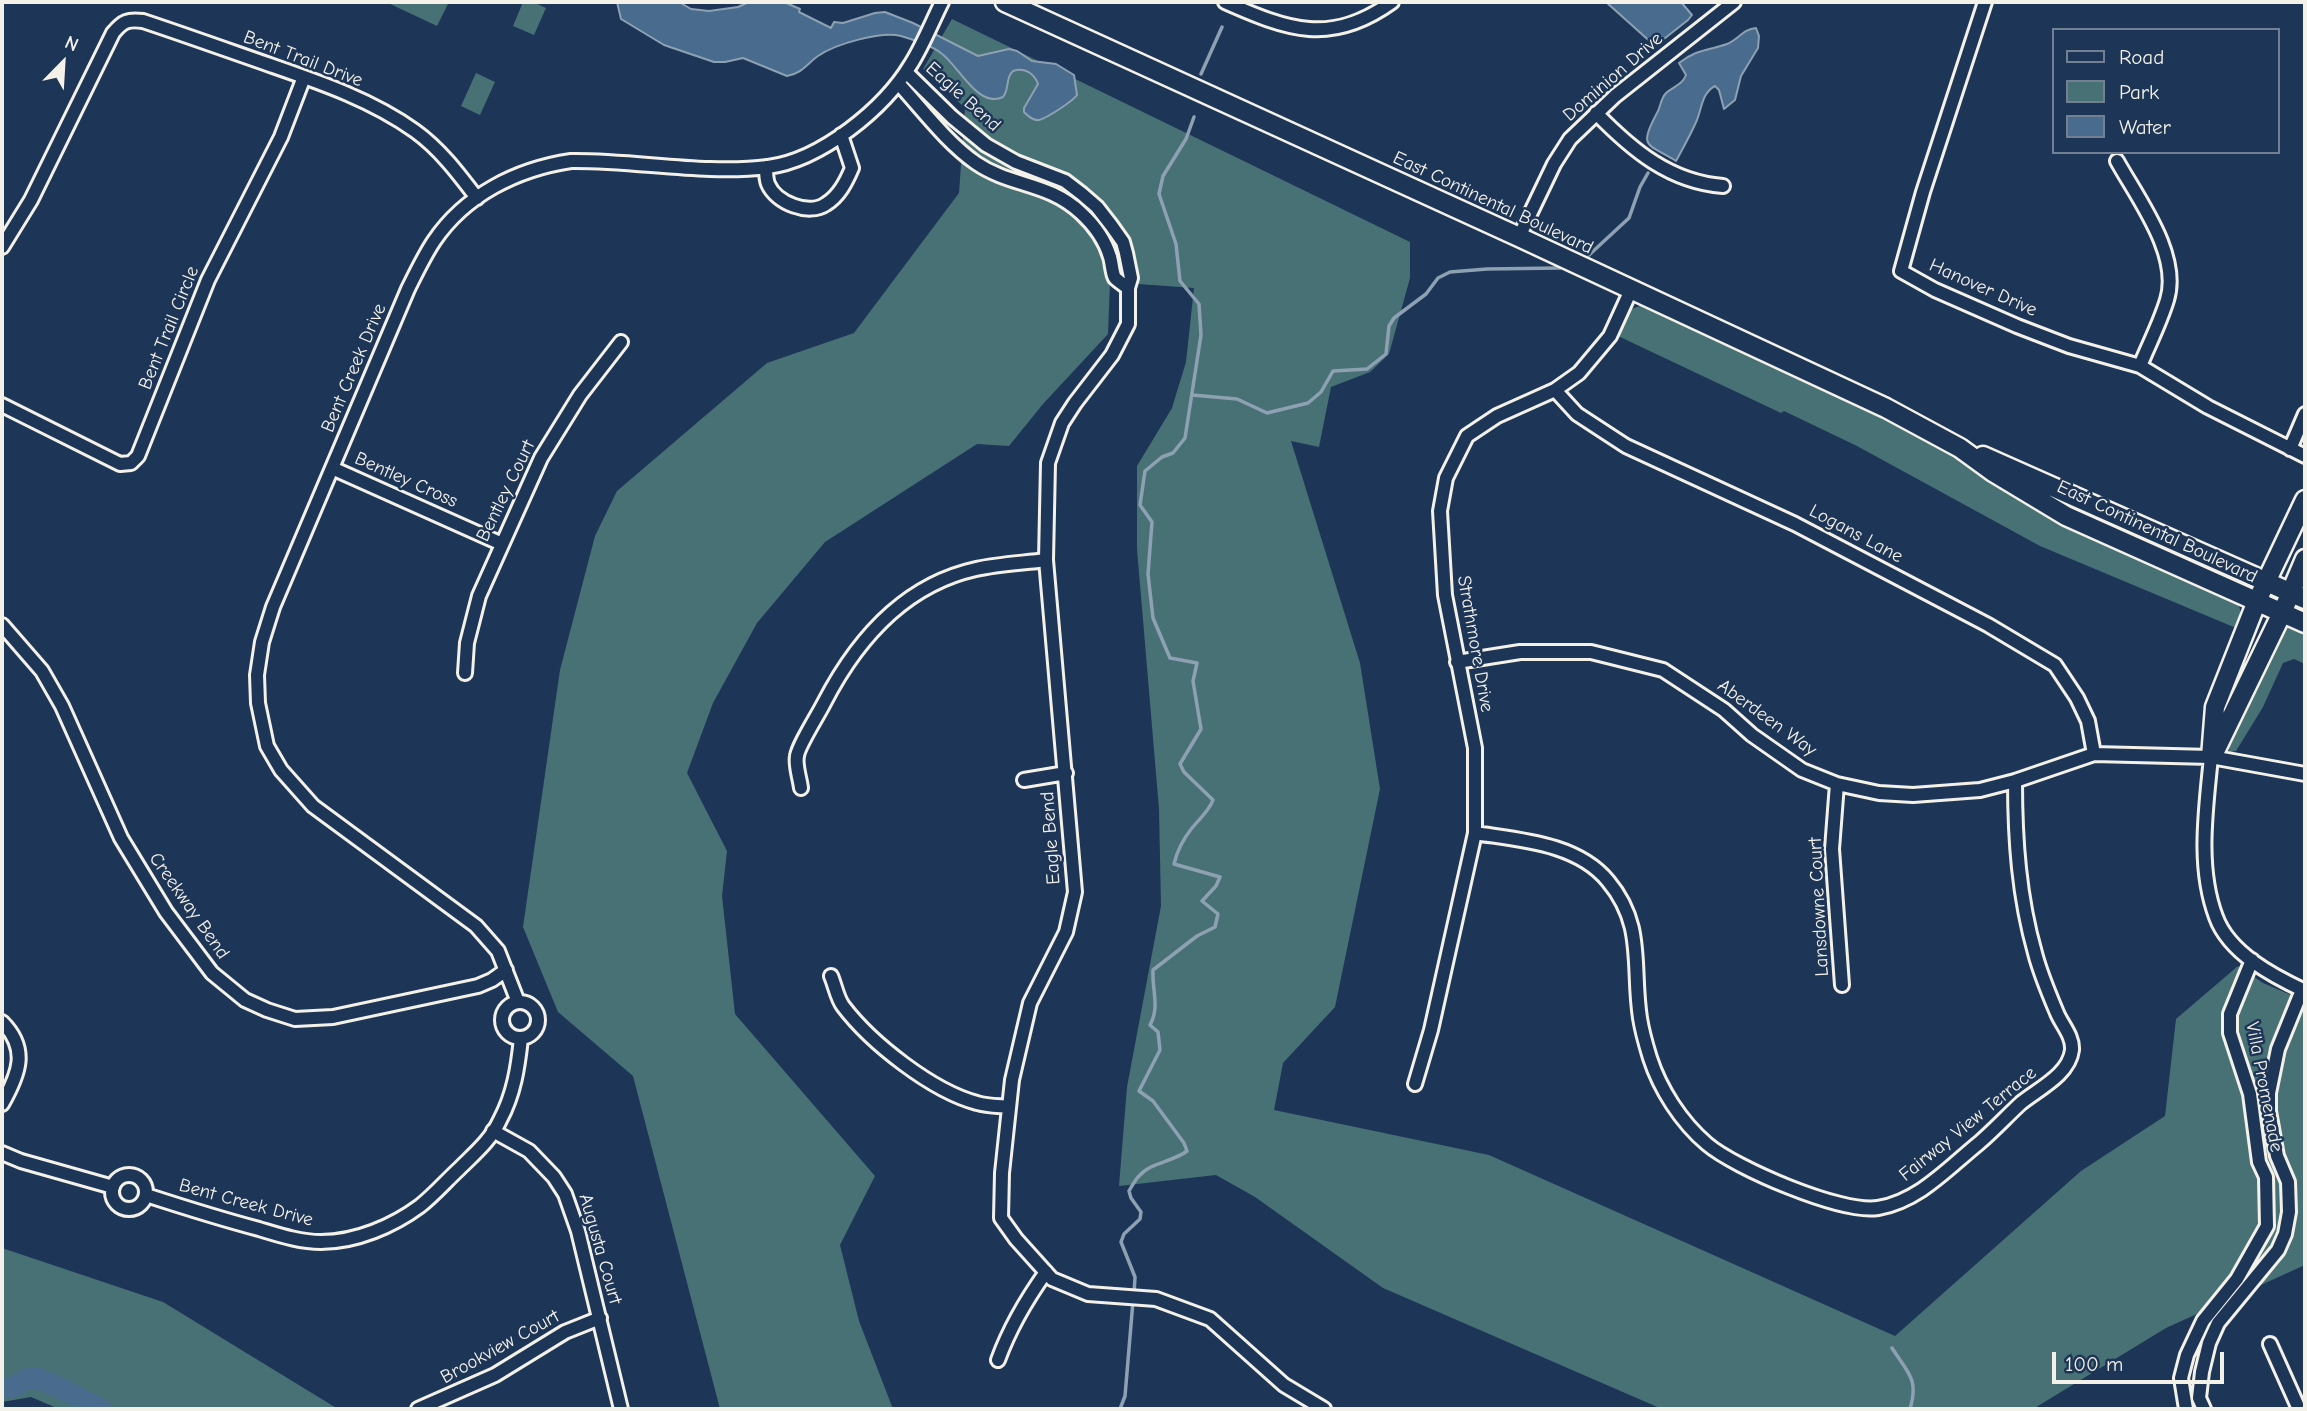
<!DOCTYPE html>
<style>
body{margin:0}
#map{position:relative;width:2307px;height:1411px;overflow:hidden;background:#1d3557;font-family:"Comic Neue",sans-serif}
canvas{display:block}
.frame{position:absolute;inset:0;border:4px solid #f4f1e8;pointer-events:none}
.legend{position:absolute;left:2052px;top:28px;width:228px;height:126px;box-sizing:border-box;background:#1d3557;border:2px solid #738091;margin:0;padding:9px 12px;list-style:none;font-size:21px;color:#f4f1e8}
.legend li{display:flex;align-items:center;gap:14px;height:35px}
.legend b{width:35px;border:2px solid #738091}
.north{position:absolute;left:28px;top:28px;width:70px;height:70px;-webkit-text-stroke:5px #1d3557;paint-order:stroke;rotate:24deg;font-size:19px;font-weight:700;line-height:28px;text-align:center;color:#f4f1e8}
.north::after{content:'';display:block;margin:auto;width:24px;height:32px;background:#f4f1e8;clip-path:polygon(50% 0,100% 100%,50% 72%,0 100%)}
.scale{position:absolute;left:2052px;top:1352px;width:172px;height:32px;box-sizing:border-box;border:4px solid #f4f1e8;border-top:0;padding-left:9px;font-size:21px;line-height:24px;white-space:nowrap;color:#f4f1e8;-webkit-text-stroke:5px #1d3557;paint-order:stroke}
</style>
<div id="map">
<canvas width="2307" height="1411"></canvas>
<div class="frame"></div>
<ul class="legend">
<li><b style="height:9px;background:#1d3557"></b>Road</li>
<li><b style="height:19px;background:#487176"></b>Park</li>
<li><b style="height:19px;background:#486b8e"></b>Water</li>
</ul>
<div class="north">N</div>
<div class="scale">100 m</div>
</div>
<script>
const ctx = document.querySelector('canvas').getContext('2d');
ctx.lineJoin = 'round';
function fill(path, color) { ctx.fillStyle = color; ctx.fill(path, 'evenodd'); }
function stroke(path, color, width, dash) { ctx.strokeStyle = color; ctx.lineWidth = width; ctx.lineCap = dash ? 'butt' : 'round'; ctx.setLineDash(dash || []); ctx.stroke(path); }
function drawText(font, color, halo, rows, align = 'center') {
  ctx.font = font + ' "Comic Neue",sans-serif'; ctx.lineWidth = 5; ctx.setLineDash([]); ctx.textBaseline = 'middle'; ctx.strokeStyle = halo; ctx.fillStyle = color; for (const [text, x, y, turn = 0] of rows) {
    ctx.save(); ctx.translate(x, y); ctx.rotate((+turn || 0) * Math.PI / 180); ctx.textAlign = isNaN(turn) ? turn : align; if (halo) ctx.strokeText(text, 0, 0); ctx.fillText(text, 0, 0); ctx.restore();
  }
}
fill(new Path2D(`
 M386,2H449L437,26Z
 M523,2H533L546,8L534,35L513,26Z
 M952,19L1410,242V278L1389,354L1370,372L1331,387L1319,447L1291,441L1360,663L1380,789L1335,1007L1283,1063L1274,1110L1489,1155L1895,1336L2081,1171L2165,1116L2176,1019L2238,966L2263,983L2305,1001V1265L2166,1328L2033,1409H1662L1383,1288L1255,1197L1216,1175L1119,1186L1127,1087L1161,906L1159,809L1137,549V466L1172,408L1186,362L1194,288L1110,282L1108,334L1043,404L1009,446L977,444L825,542L757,623L713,703L687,773L727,851L722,896L735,1014L875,1176L840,1245L859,1321L893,1409H720L633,1076L558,1012L523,927L560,670L595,536L617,491L767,363L854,333L959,193L965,108L923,69Z
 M476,73L495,82L480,115L461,106Z
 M1643,305L1653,307L1940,443L2235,599C2243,610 2241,617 2236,628L2040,546L1857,446L1784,411L1781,413L1618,336L1631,309Z
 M2279,626H2292L2305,632V664L2294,659L2283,663L2263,707L2236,751L2230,752L2224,741Z
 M2,1248L163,1302L338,1409H59L31,1397L2,1402Z`), '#487176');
const water = new Path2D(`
 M617,2H679L691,9L709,11L738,7L749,2H784L800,9L799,12L831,28L834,22L843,23L875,13L885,12L913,23L978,56L1009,49L1017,51L1032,61L1056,64L1074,75L1077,95C1073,101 1047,118 1039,120C1033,121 1028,116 1024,112V108L1038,84C1034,73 1024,67 1013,71C1005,78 1010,88 1003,97C978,109 959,66 941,53C931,45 914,40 901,36C881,31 835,44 818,56C807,64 801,74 787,76L743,58L725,62H714L664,45L621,19Z
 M1606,2H1681L1692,15L1688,20L1655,46Z
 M1756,28L1759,36L1758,48L1741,76L1735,100L1724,109L1719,90L1715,86C1702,93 1702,107 1697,120C1691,134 1683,148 1676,161C1647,143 1638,148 1657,113C1661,106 1660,100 1666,93C1674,86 1682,85 1686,75L1679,63C1697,49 1707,51 1727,44C1738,40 1743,29 1756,28Z`);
fill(water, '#486b8e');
stroke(water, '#8da1b2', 2);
stroke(new Path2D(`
 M1201,74L1222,27
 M1589,255L1629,218L1640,187L1648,173
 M1192,395L1237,399L1267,413L1308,403L1321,392L1333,371L1367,369L1386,354L1389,326L1394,318L1426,294L1438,278L1450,272L1487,269L1560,268
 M1134,1294L1135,1277L1121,1242L1124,1234L1140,1219L1141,1212L1131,1198L1129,1191C1132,1186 1135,1180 1139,1176C1151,1162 1173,1162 1187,1151L1184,1143L1153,1101L1139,1091L1160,1050L1158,1032L1150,1025C1160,1007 1152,991 1153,970L1197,936L1215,927L1218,914L1202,901L1216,886L1220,877L1174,864C1177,851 1184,838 1192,828C1200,818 1209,811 1213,800L1184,772L1180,764L1201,729L1193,681L1197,663L1170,658L1153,618L1148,574L1152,522L1140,505L1145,471L1162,457L1173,453L1185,438L1201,335L1199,304L1180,281L1176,244L1159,194L1163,176L1186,139L1194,117
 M1892,1348C1908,1373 1919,1379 1910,1409
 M1120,1409L1125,1396L1133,1301`), '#8da1b2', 3.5);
stroke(new Path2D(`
 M2,1388L13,1387L27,1379L36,1378L61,1388L100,1409`), '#486b8e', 21);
const street = new Path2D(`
 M1225,2C1288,30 1331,46 1392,2
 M1985,2L1923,192L1901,271L1935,290L2017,326L2069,346L2140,366L2208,407L2305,456
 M906,72L952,117L986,145L1016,162L1065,181L1082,194L1097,207L1111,225L1123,242L1126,253L1131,278L1128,288V324L1112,355L1075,403L1062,423L1048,463L1046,560L1075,892L1066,932L1030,1003L1012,1080L1002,1173L1001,1218L1016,1239L1052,1279L1088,1294L1156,1299L1210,1319L1284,1385L1324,1409
 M898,83C922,109 946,142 976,163C1011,187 1048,182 1081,213C1094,225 1105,240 1110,257C1112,263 1112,273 1115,278C1118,281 1124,285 1128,288
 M1596,113C1632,150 1670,182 1723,186
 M2117,161C2138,199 2181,255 2167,300C2160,323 2149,344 2140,366
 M766,167C766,172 766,179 768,184C776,203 809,216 826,204C839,196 846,182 852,168L841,135
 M1519,237L1554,164L1570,139L1615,96L1734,2
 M2,247L31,200L113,33C123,21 128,19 143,21C185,35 227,50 270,65C319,82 372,100 415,131C440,149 458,173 477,198
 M1555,390L1577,414L1626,446L1795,524L1988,625L2055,665L2077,698L2088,721L2094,754
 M2,405L120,464L131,463L138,456L208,280L281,137L304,77
 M2290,449L2305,414
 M332,468L502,544
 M2,625L42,671L62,706L121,838L166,912L212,973L245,1000L267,1010L295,1019L333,1017L478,986L492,980L506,970
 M1457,662L1520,652H1591L1663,670L1724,710L1752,735L1802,770L1837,784L1879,793L1913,795L1980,790L2015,781L2094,754L2211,757L2305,774
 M465,673L467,643L479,596L541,458L580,395L621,342
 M2211,757C2206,809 2197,867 2216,917C2229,953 2273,976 2305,991
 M1024,780L1066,773
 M1837,784L1832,849L1842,985
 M801,788C800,779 795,765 797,756C798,746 818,715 824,703C856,641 904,585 976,569C999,564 1023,563 1046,560
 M1475,833C1519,840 1577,843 1608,881C1645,925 1632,966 1640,1018C1642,1031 1646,1045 1650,1058C1660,1089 1681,1122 1707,1144C1735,1168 1842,1214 1878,1208C1919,1201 1948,1168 1979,1143C1994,1130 2007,1116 2021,1103C2038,1089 2069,1075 2072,1050C2073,1036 2062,1025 2057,1013C2049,994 2040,973 2035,953C2019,897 2015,840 2015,781
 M831,976C835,985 837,998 843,1006C871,1043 932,1091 977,1103C987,1106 999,1106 1009,1107
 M518,1002L498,951L476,926L313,806L281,770L267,746L258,703L257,675L262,642L273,607L408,289C416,273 424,256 434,241C465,195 517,169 571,161C635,160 704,175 768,167C821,160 884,109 911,64C923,45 932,22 942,2
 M502 1020a18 18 0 1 1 36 0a18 18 0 1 1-36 0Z
 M2,1022C29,1049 19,1074 2,1104
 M1415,1084L1431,1030L1475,833V748L1445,595L1440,511L1446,478L1467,436L1497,416L1555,390L1579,373L1610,336L1631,290
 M493,1131L529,1151L554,1177L565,1194L578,1231L621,1409
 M2,1153L21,1161L113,1187
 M112 1192a17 17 0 1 1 34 0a17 17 0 1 1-34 0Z
 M146,1195C183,1207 221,1219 259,1229C279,1235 300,1242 321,1242C356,1242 393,1226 420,1206C434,1195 446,1181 459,1169C474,1154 491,1140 500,1120C514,1094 518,1067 521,1038
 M2270,1344L2299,1409
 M998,1360C1010,1327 1026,1300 1046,1272
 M418,1409L495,1375L565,1332L600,1318
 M2186,1409L2181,1378L2187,1355L2203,1321L2237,1279L2267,1226L2266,1177L2259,1162L2250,1094L2230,1033V1014L2252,960
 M2204,1409L2199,1398L2202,1372L2209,1343L2218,1323L2278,1250L2285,1234L2289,1212L2288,1182L2277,1156L2269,1111V1093L2278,1049L2302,990`);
const secondary = new Path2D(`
 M1005,2L1519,237L1886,408L1960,448L1993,472L2066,516L2305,623
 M1983,456L2305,599
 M2216,749L2282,613L2305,559
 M2211,757L2215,707L2257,601L2305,500`);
stroke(street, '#f4f1e8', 18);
stroke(secondary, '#f4f1e8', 23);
stroke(street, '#1d3557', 12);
stroke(secondary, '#1d3557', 18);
drawText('19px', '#f4f1e8', '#1d3557', [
 ["Bent Trail Drive",303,59,21],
 ["Dominion Drive",1613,77,-41],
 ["Eagle Bend",963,97,42],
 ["East Continental Boulevard",1493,203,25],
 ["Hanover Drive",1983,288,24],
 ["Bent Trail Circle",169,328,-68],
 ["Bent Creek Drive",354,368,-67],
 ["Bentley Cross",406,480,24],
 ["Bentley Court",506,491,-64],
 ["East Continental Boulevard",2157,532,25],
 ["Logans Lane",1856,534,28],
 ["Strathmore Drive",1475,644,80],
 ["Aberdeen Way",1767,718,36],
 ["Eagle Bend",1051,838,-94],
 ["Creekway Bend",189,906,55],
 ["Lansdowne Court",1819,907,-93],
 ["Villa Promenade",2264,1087,79],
 ["Fairway View Terrace",1968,1124,-39],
 ["Bent Creek Drive",246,1203,15],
 ["Augusta Court",600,1249,74],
 ["Brookview Court",500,1347,-29]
]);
</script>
